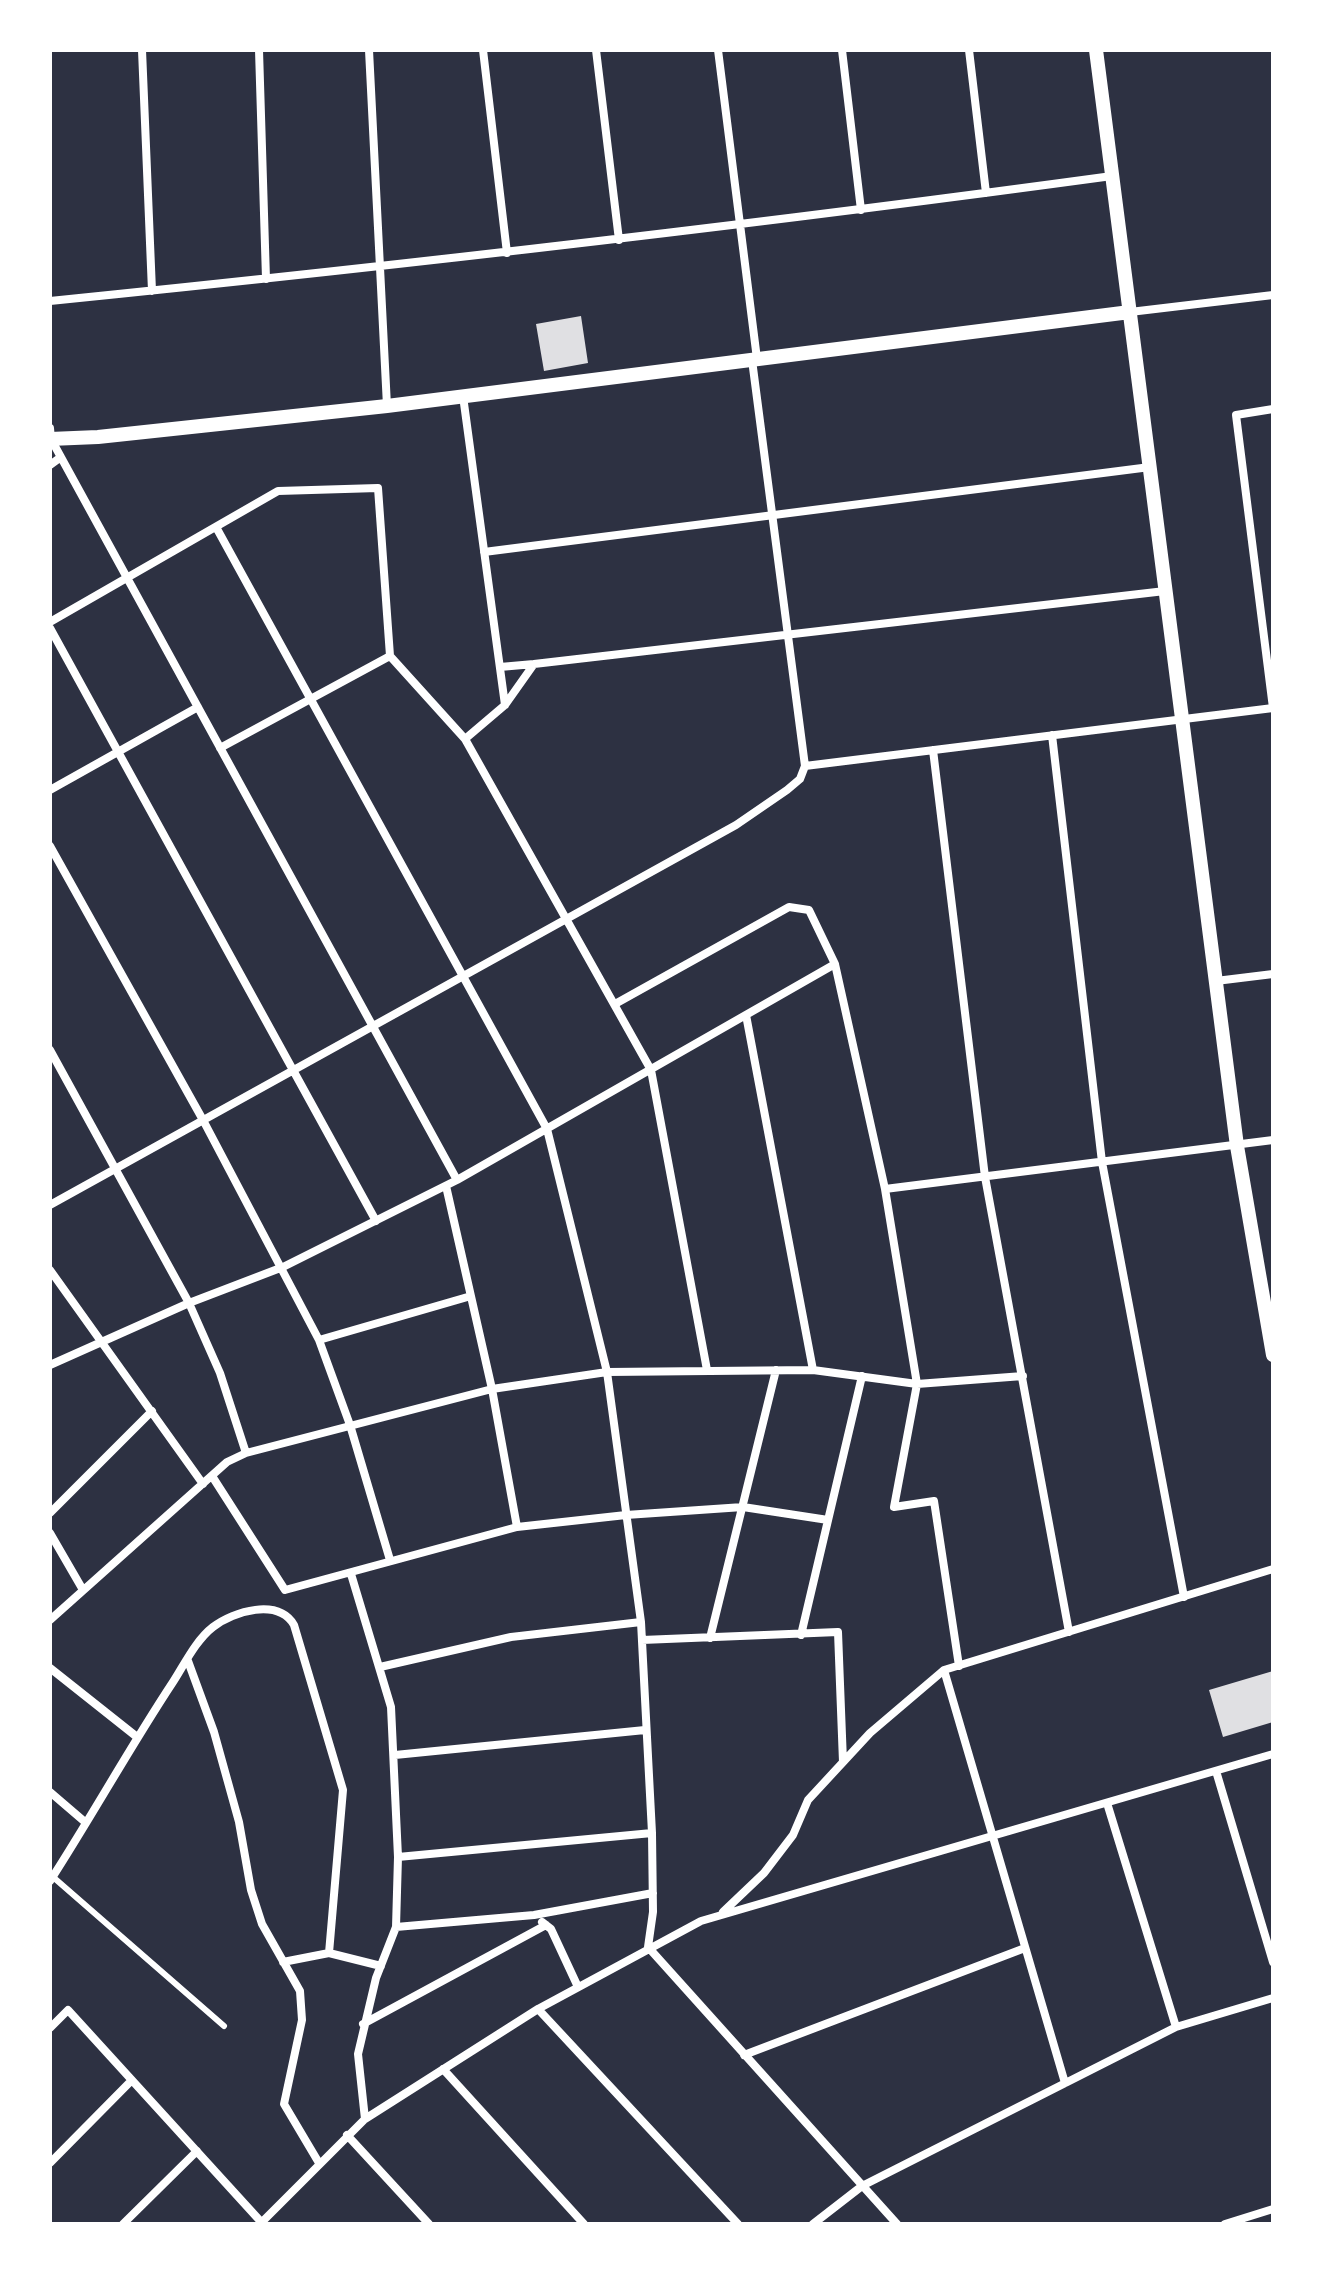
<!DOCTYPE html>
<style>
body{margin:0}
#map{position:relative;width:1323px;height:2274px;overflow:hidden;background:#2d3142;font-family:Signika,sans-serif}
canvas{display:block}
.frame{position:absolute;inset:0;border:52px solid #fff;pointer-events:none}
</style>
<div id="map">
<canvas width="1323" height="2274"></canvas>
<div class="frame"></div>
</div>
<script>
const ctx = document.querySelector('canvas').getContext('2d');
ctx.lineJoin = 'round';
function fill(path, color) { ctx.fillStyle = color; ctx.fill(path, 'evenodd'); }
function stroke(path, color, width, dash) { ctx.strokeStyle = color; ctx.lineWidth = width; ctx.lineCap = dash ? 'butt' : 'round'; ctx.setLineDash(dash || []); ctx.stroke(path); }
fill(new Path2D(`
 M581,316L588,363L544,371L536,324Z
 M1273,1671V1722L1223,1737L1209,1690Z`), '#e0e0e3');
stroke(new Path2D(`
 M53,1877L224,2026`), '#fff', 6);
stroke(new Path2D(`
 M142,50L152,291
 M259,50L266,279
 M369,50L387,406
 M483,50L507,253
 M596,50L619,240
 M718,50L757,359
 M842,50L861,210
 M969,50L986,193
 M50,301C405,265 759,224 1112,176
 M1130,312L1273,295
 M463,396L505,705
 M50,428L51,439L457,1180
 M50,465L61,457
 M216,527L547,1129L607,1372L641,1622L652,1833L653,1912L648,1947L897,2224
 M484,552L1150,467
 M50,622L278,491L378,488L390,656L465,739L651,1070L707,1370
 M50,628L376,1221
 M500,667L534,664
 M1273,708L1236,415L1273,409
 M1052,735L1102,1162L1184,1597
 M465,739L505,705L534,664L1165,591
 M220,748L390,656
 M933,750L985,1177L1069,1632
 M805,766L1273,708
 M50,790L198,707
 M50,846L203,1120L319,1340L350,1425L390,1560
 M1216,981L1273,974
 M615,1004L789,907L809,910L835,964L885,1189L917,1384L894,1507L934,1501L959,1666
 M746,1015L813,1370
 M50,1050L189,1303L220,1373L246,1453
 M446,1186L492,1389L517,1527
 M885,1189L1273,1140
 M50,1205L736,825L787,790L800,779L805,766L752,360
 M50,1270L203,1484
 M319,1340L471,1296
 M50,1365L189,1303L283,1267L457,1180L835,964
 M212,1476L285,1590L517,1527L626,1515L743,1507L828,1520
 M50,1513L152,1411
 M50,1533L83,1590
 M351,1574L391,1707L398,1857L396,1927L376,1978L358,2054L365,2119
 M50,1620L227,1462L246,1453L492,1389L607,1372L813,1370L917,1384L1023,1376
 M801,1635L862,1376
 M710,1638L776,1370
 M642,1640L838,1632L843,1762
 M188,1661L214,1732L239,1822L251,1890L262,1924L300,1991L302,2020L284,2104L319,2163
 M380,1667L511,1637L641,1622
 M50,1668L137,1737
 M944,1670L1065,2083
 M395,1755L645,1730
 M1216,1771L1273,1962
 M50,1792L85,1822
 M1107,1803L1176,2027
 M398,1857L652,1833
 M50,1881C92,1816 130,1747 173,1682C184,1665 196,1640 213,1627C234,1611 278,1598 294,1625L343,1790L329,1953
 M723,1912L764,1873L793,1835L808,1800L870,1733L944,1670L1273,1569
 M542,1922L551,1929L578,1987
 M396,1927L534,1915L653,1893
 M283,1962L329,1953L381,1966
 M538,2009L738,2224
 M363,2024L546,1925
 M50,2028L68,2010L263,2224
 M744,2055L1025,1948
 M443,2069L584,2224
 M347,2135L429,2224
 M50,2163L132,2080
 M123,2224L197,2151
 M260,2224L365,2119L538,2009L701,1921L1273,1754
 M813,2224L862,2186L1176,2027L1273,1998
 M1225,2224L1273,2209`), '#fff', 8);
stroke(new Path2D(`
 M1096,50L1237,1146L1273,1355
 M50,439L98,437L387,406L1130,312`), '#fff', 14);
</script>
